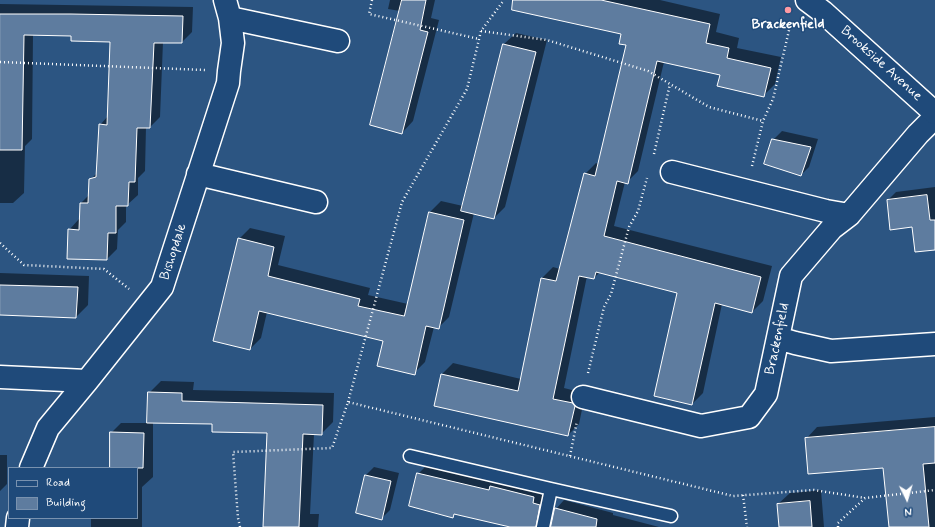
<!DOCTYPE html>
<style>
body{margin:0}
#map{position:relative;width:935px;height:527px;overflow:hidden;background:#2c5582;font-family:Mynerve,sans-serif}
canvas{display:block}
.legend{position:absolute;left:8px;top:467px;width:130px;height:52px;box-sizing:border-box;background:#1f4a7a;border:1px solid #7992af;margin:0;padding:5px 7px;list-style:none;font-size:12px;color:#fff}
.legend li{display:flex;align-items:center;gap:8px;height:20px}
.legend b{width:20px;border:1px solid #7992af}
.north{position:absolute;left:887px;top:479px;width:40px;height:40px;-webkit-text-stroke:3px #1f4a7a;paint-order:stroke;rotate:175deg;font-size:11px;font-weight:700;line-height:16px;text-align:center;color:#fff}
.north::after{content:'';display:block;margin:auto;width:14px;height:18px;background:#fff;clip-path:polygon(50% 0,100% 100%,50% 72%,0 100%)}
</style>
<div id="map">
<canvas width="935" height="527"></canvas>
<ul class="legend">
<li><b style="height:5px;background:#1f4a7a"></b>Road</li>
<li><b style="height:11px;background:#5e7c9f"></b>Building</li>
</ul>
<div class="north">N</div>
</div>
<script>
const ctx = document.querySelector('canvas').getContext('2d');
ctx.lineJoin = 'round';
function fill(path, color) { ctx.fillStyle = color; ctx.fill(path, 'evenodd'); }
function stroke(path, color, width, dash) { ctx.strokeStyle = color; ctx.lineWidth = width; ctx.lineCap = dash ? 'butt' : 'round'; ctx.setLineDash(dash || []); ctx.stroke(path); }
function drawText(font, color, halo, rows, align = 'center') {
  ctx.font = font + ' Mynerve,sans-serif'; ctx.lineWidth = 3; ctx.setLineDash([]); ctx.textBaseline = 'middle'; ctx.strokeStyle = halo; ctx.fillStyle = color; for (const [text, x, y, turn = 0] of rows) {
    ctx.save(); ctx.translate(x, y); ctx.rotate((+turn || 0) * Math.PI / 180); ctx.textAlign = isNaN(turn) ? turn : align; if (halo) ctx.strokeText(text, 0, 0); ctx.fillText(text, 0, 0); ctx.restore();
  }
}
fill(new Path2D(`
 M390,0H435L431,18L439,20L413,121L402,133L400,11L388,9Z
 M548,0H660L720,14L716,32L739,38L737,48L781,57L775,84L764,95L721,74L664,62L638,171L627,182H625L614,226L772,266L763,301L752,312L722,304L703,393L692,404L678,293L600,272L594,278L587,276L564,388L584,393L585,395L579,424L568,435L435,405L442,374L453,363L521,379L542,278L553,267L560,269L585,174L596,163L598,164L627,44L622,33Z
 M0,4L193,7L192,32L182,42H163L160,117L150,127H146L145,171L138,178V195L127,205H126V222L118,230L117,249L107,259L69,230L79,219H81V203L89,195L90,180L98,172L100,125L108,116L111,41L72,35H33L32,139L25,146L24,193L13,203H0Z
 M516,33L547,40L505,207L494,218L474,213L449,317L438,328L434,327L425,362L414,373L384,341L267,312L261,338L250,349L239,239L250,228L285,236L278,265L370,288L368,295L408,304L430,212L441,201L463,206L504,44Z
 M782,131L818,139L809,167L801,175L773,140Z
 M935,187V249L913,226L891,228L888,200L896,192Z
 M0,273L89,276L88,305L76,317L0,314Z
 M161,381L194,382L193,390L334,393L333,422L321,434H314L310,514H319L318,527H264L268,432L213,423L153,422V477L142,487V527H91V518H137V468H111V433L121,423H148L149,393Z
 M935,417V527H890L884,467L806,439L817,427Z
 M0,455H7V484L0,491Z
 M427,465L542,489L541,495L548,496L546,524L550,526H552L556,509L564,500L613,513V515L659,527H514L456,513L453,516L418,474Z
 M374,467L399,473L390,510L382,518L366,475Z
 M821,490L824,527H780L778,504L790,493Z`), '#0007');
const building = new Path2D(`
 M402,0H426L420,30L428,32L402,134L370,125Z
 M513,0H601L710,24L706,43L729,48L727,58L771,68L764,97L717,86L720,75L657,61L628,184L617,181L604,236L761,277L752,313L715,303L692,405L654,396L677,293L596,272L594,279L579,276L553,399L573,403L575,406L568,436L434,406L441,374L518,391L541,278L556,281L584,173L595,176L626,45L619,44L621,34L512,10Z
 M0,14H71L183,16L182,43H154L150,128H137L135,182H129L128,206H116V233H108L107,260L67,259L68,229L79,230L80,203H88L89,179L96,177L99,124L107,125L110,42L71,41V36L24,35L22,150H0Z
 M503,44L536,52L494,219L461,211Z
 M772,139L811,147L801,176L764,164Z
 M927,195L930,220H935V250L915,252L912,227L890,230L887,200Z
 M429,212L464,220L439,329L426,326L415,375L377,366L383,341L259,311L250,350L213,341L238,238L274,247L268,276L360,299L358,306L404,316Z
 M0,285L78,287L76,318L0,315Z
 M148,392L182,393V401L323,405L322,435L303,434L299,527H263L267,433L212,432V424L147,423Z
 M935,427V463L923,464L929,527H889L883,468L808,474L805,438Z
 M110,432L144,433L143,468H110Z
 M417,473L489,490L490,486L534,497L533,503L540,505L536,527H510L454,514L453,518L409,506Z
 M365,475L391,481L382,520L356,513Z
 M810,501L812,527H779L777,504Z
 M555,508L597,519L596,527H551Z`);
fill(building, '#5e7c9f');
stroke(building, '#fff', 1);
const service = new Path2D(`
 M410,456L551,489L671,516
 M543,527L551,489`);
const minor = new Path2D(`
 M230,18L338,41
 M672,172L826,211L849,215
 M198,174L316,202
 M778,338L795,343L831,351L935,344
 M0,377L87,381
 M583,397L701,426L749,417L766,394L791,276L832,228L849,215L918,134L935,117
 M31,468L48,428L87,381L162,287L228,83L229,71L233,43L230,18L225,0
 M17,527L18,518`);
const tertiary = new Path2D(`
 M807,0L823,12L935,113`);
stroke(service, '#fff', 15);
stroke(minor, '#fff', 25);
stroke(tertiary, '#fff', 25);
stroke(new Path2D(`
 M372,0L369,14L479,39
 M481,31L547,40L648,71L709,107L763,121
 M0,62L205,70
 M654,154L670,84
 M752,166L763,121L773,99L790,26
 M0,243L24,265L104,269L129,289
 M588,373L604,307L611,294L629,227L638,211L647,178
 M348,402L402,202L467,89L481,31L504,0
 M570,456L577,421
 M743,495L747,527
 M240,527L238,518L233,452L332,448L348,402L733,496L814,490L865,498
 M838,527V523L865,498L935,490`), '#fff', 2.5, [1, 3]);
stroke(service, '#1f4a7a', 12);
stroke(minor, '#1f4a7a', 22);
stroke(tertiary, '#1f4a7a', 22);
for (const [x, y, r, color] of [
 [788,10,4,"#ff9aa2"]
]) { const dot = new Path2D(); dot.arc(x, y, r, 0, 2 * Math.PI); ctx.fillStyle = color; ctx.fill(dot); stroke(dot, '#1f4a7a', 1.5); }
drawText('bold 14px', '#fff', '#1f4a7a', [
 ["Brackenfield",788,25]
]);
drawText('14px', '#fff', '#1f4a7a', [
 ["Brookside Avenue",881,64,42],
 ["Bishopdale",174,252,-72],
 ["Brackenfield",778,339,-78]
]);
</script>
